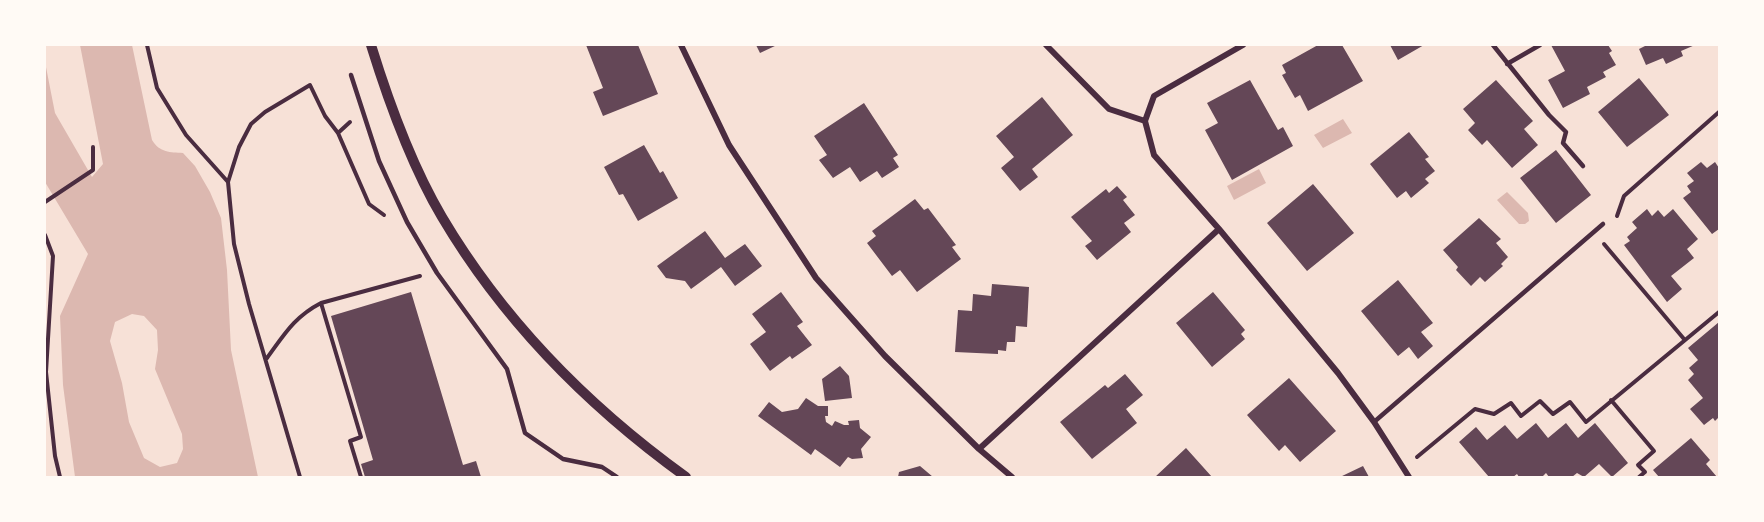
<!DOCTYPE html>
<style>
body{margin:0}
#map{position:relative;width:1764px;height:522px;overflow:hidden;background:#f7e1d7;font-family:"Work Sans",sans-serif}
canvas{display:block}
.frame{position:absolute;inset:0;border:46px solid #fffaf5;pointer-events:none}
</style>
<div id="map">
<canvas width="1764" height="522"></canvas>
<div class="frame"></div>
</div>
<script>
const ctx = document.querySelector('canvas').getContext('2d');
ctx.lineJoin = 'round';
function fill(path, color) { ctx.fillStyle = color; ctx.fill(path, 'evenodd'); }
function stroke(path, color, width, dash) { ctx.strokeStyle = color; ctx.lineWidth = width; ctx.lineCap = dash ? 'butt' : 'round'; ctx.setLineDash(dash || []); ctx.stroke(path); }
fill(new Path2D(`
 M80,45H132L152,140C160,153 170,152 183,153L195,166L210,192L221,218L227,270L231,350L258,477H75L63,385L60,316L88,254L45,182V62L55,113L92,177L103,164ZM132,314L144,316L157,330L158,350L155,369L182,434L183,449L177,463L160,467L144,458L129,422L122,383L110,341L115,322Z
 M1343,119L1352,133L1323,148L1314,135Z
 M1259,169L1266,183L1234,200L1227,186Z
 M1507,192L1528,213L1529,221L1525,224H1519L1497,200Z`), '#dcb8b0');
fill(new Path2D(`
 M586,45H638L658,94L603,116L593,92L603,88Z
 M756,45H777L760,53Z
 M1318,45H1342L1363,81L1308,111L1300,95L1295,98L1282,75L1286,73L1282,65Z
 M1390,45H1424L1398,60Z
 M1551,45H1608L1612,51L1609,53L1616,65L1603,72L1606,77L1587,87L1590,94L1563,108L1548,80L1565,71Z
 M1647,45H1695L1681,51L1683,56L1666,64L1663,58L1646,65L1639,49Z
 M1639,78L1669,115L1627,147L1598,112Z
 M1250,80L1278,130L1283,127L1293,146L1232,180L1205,130L1218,123L1207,103Z
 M1496,80L1533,121L1524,129L1538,145L1512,168L1487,140L1482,145L1468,130L1475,123L1463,109Z
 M1042,97L1073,135L1032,169L1038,177L1020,191L1001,168L1014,157L996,136Z
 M864,103L898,155L893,158L899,167L882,178L877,171L860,182L850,167L833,178L819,160L827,155L814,136Z
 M1409,132L1429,157L1425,159L1435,171L1425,179L1429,183L1411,198L1406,191L1397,198L1370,164Z
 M644,145L660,173L663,171L678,198L638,221L623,194L619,195L604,167Z
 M1556,150L1591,195L1556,223L1520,178Z
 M1701,162L1707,168L1715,162L1719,168V229L1712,234L1683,198L1691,192L1687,186L1694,181L1687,173Z
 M1313,184L1354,233L1307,271L1267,223Z
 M1117,186L1127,197L1123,200L1135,215L1124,223L1131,232L1097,260L1085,246L1092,241L1071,217L1106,189L1109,193Z
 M915,199L924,210L928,208L956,245L952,247L961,259L917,292L900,270L892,276L867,243L876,236L872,231Z
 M1647,209L1652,216L1658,210L1664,217L1673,209L1698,239L1687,249L1694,258L1671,276L1682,289L1667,302L1624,245L1630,241L1627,237L1637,228L1632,222Z
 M1479,218L1501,239L1496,243L1508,257L1501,264L1503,266L1485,282L1480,277L1471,286L1456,270L1458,267L1443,250Z
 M705,231L725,258L745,244L762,266L735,286L721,267L691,289L685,281L666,278L657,266Z
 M1398,280L1433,323L1421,332L1433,346L1418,359L1409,347L1398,356L1361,311Z
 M992,284L1029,287L1027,327L1016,326L1015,342H1007L1006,351L998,350V354L955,352L958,310L972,311L973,294L991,296Z
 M411,292L463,465L476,461L481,477H365L361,464L373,460L331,316Z
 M781,292L803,322L797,326L812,345L792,359L790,356L770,371L750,344L766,332L752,314Z
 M1213,292L1245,330L1241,334L1245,339L1212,367L1176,323Z
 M1719,322V417L1715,421L1713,418L1704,425L1690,409L1703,398L1688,380L1694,374L1689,368L1698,360L1688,348Z
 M840,366L849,376L852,398L825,401L822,379Z
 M1125,374L1143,395L1126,409L1137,423L1092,459L1060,422L1105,385L1108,388Z
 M1289,378L1336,431L1300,462L1285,445L1279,451L1247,415Z
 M806,398L818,406H828V416H825L826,422L832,426L835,421L844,425H849L848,421L859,420L860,428L871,437L861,449L863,458L852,459L848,457L840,467L815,449L811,455L758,416L769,402L782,412L798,409Z
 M1536,423L1548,438L1566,423L1578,438L1595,423L1628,463L1612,477L1599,464L1584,477L1577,473L1572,477H1549L1546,473L1542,477H1519L1517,474L1513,477H1489L1459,442L1476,427L1487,440L1505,425L1517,439Z
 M1691,438L1710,460L1706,464L1717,477H1659L1653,470Z
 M1186,448L1212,477H1155Z
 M920,466L933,477H898L899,472Z
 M1363,466L1369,477H1340Z`), '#644757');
stroke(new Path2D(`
 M147,45L157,88L186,135L228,182
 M338,133L350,122
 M45,202L93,170V147
 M1617,216L1624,196L1719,112
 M45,235L53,256L46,372L55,456L60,477
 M1604,244L1684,339
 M321,303L361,437L350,441L361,477
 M267,358C284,335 294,317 321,303L420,276
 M1611,400L1654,451L1638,465L1645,472L1639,477
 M1417,457L1475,409L1494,414L1511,403L1521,416L1540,401L1553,414L1570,402L1586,422L1719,312
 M300,477L249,304L234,244L228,182L239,147L251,124L265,112L310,85L325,116L338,133L369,204L384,215`), '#4a2c40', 4);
stroke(new Path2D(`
 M1493,45L1549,115L1566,132L1563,143L1583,166
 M1507,64L1540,45
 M351,75L379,161L407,222L437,273L507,369L525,433L563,459L602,467L617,477
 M1374,422L1603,224`), '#4a2c40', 4.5);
stroke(new Path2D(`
 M681,45L729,145L816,278L885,356L979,449L1012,477
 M1046,45L1109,109L1145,121
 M1145,121L1154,155L1219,229L1338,373L1374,422L1409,477
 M1145,121L1154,96L1243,45
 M979,449L1219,229`), '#4a2c40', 6);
stroke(new Path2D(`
 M371,45C388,100 413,168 442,217C503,320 589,407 686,477`), '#4a2c40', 10);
</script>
